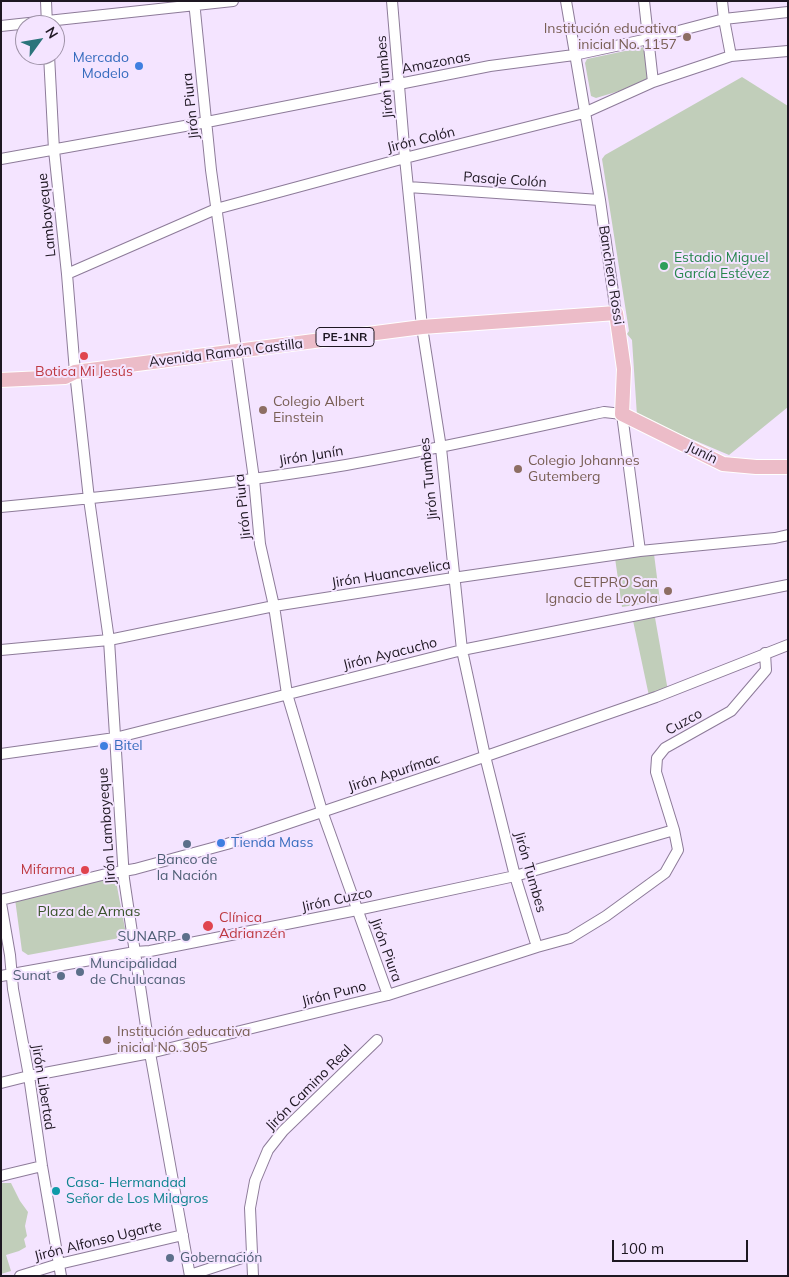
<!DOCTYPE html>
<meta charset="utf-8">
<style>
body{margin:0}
#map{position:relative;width:789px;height:1277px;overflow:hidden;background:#f4e4ff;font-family:Mulish,sans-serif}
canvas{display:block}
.frame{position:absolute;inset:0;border:2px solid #1e1722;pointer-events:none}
.north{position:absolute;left:15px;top:15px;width:50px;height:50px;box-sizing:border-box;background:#f4e4ff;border:1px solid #9e92a7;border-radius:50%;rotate:58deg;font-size:14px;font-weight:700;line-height:20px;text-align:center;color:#1e1722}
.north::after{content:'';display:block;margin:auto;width:18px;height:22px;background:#2b747b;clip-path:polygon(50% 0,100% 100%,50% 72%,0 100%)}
.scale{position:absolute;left:612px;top:1240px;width:136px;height:22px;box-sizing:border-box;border:2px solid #1e1722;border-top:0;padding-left:6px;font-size:15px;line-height:18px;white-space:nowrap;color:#1e1722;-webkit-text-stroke:4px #f4e4ff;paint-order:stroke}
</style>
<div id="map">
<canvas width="789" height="1277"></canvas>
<div class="frame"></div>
<div class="north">N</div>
<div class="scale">100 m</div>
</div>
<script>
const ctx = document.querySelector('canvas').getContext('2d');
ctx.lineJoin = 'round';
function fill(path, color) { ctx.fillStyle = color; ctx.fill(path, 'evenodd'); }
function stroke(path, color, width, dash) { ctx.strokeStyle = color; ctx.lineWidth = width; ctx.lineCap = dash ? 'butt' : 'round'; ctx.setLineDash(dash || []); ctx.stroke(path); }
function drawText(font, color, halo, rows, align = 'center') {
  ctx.font = font + ' Mulish,sans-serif'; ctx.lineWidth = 4; ctx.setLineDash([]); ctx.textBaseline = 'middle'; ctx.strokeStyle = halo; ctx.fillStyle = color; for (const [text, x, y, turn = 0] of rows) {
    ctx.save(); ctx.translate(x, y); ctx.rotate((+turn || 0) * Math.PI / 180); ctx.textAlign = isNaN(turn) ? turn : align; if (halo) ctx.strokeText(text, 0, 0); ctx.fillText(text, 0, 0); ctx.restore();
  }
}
fill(new Path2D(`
 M644,47L649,82L596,98L591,96L585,63L587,59Z
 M742,77L788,106V407L729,455L637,416L632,340L627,334L629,331L602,159L605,155Z
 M654,554L660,601L622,607L615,558Z
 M654,612L668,691L649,696L632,616Z
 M115,876L126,934L125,937L28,955L22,951L15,899Z
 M1,1183H11L20,1201L28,1212L25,1226L27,1236L24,1239L26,1247L19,1251L6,1255L11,1271L1,1274Z`), '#c1ceba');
const minor = new Path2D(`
 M46,1L47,25
 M194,1L211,170L254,479L260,544L274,606L287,694L322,811L388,995
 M392,1L405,158L422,327L441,448L462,650L485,756L515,876L537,947
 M566,1L600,200L616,313
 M644,1L653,82
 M722,1L724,19L731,56
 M1,26L233,1
 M49,55L54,150L67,274L75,372L89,499L109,640L124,879L150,1053L190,1276
 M1,159L207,122L490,66L574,55L648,39L724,19L788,12
 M408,187L600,200
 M67,274L216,209L405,158L584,113L653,82L731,56L788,51
 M1,507C116,496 232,484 346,465C433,450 518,431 604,412L622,414L640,551
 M1,650L109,640L274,606L453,578L640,551L775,538L788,535
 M1,754L115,738L462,650L788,585
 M1,900L106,874L135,869L227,844L452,768L656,697L788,645
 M1,903L10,955L13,989L29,1076L42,1166L61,1276
 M1,976L135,952L150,951L357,910L515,876L674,830
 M1,1083L29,1076L150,1053L388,995L537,947L570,938L606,916L665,873L678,850L674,830L656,772L657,758L665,748L731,711L766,670L765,653
 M1,1176L42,1166
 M190,1275L251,1255
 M20,1276L59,1264L183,1235
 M253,1276L250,1208L255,1181L268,1150L283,1131L377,1040`);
const major = new Path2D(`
 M1,380L65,377L75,372L422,327L616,313L624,369L622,414L723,464L756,467H788`);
stroke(minor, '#8d7b99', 12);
stroke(major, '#fff', 16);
stroke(minor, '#fff', 10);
stroke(major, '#ecbcc8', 14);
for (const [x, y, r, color] of [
 [687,37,5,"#8d6e63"],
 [139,66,5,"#3f7fe0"],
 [664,266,5,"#2e9e5b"],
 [84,356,5,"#e0444e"],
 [263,410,5,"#8d6e63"],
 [518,469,5,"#8d6e63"],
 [668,591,5,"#8d6e63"],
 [104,746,5,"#3f7fe0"],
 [221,843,5,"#3f7fe0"],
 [187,844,5,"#5c6f8a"],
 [85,870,5,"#e0444e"],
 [208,926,6,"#e0444e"],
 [186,937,5,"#5c6f8a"],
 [80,972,5,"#5c6f8a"],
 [61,976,5,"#5c6f8a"],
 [107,1040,5,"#8d6e63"],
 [56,1191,5,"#0f9aa8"],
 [170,1258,5,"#5c6f8a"]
]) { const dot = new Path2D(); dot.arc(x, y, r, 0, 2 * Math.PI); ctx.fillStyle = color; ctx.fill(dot); stroke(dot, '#f4e4ff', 2); }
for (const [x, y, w] of [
 [345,337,58]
]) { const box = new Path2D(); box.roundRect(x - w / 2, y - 9.5, w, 19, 4); ctx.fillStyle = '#f4e4ff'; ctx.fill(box); stroke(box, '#1e1722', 1); }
drawText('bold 12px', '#1e1722', null, [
 ["PE-1NR",345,337]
]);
drawText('14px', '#785e54', '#f4e4ff', [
 ["Institución educativa",677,29,"right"],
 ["inicial No. 1157",677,45,"right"],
 ["Colegio Albert",273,402],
 ["Einstein",273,418],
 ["Colegio Johannes",528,461],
 ["Gutemberg",528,477],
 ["CETPRO San",658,583,"right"],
 ["Ignacio de Loyola",658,599,"right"],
 ["Institución educativa",117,1032],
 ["inicial No. 305",117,1048]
], 'left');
drawText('14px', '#366cbe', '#f4e4ff', [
 ["Mercado",129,58,"right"],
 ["Modelo",129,74,"right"],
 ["Bitel",114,746],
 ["Tienda Mass",231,843]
], 'left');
drawText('14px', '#1e1722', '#f4e4ff', [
 ["Amazonas",436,63,-11],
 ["Jirón Tumbes",385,77,-95],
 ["Jirón Piura",191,106,-96],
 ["Jirón Colón",421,140,-14],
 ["Pasaje Colón",505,180,4],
 ["Lambayeque",47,215,-96],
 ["Banchero Rossi",611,275,81],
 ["Avenida Ramón Castilla",226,353,-7],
 ["Junín",702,453,26],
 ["Jirón Junín",311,456,-9],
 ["Jirón Tumbes",429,479,-96],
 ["Jirón Piura",243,507,-96],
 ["Jirón Huancavelica",391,574,-9],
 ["Jirón Ayacucho",390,654,-14],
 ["Cuzco",684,722,-29],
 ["Jirón Apurímac",394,773,-18],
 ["Jirón Lambayeque",107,826,-94],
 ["Jirón Tumbes",530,872,74],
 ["Jirón Cuzco",337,900,-12],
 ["Jirón Piura",386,950,70],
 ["Jirón Puno",334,994,-14],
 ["Jirón Libertad",43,1087,81],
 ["Jirón Camino Real",309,1088,-45],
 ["Jirón Alfonso Ugarte",98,1241,-14]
]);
drawText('14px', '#27864d', '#f4e4ff', [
 ["Estadio Miguel",674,258],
 ["García Estévez",674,274]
], 'left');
drawText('14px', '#be3a42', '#f4e4ff', [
 ["Botica Mi Jesús",84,372],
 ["Mifarma",75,870,"right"],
 ["Clínica",219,918,"left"],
 ["Adrianzén",219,934,"left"]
]);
drawText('14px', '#4e5e75', '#f4e4ff', [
 ["Banco de",187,860,"center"],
 ["la Nación",187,876,"center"],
 ["SUNARP",176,937],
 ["Muncipalidad",90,964,"left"],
 ["de Chulucanas",90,980,"left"],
 ["Sunat",51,976],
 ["Gobernación",180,1258,"left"]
], 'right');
drawText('14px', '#39532a', '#f4e4ff', [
 ["Plaza de Armas",89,912]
]);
drawText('14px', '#0d838f', '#f4e4ff', [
 ["Casa- Hermandad",66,1183],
 ["Señor de Los Milagros",66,1199]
], 'left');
</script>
